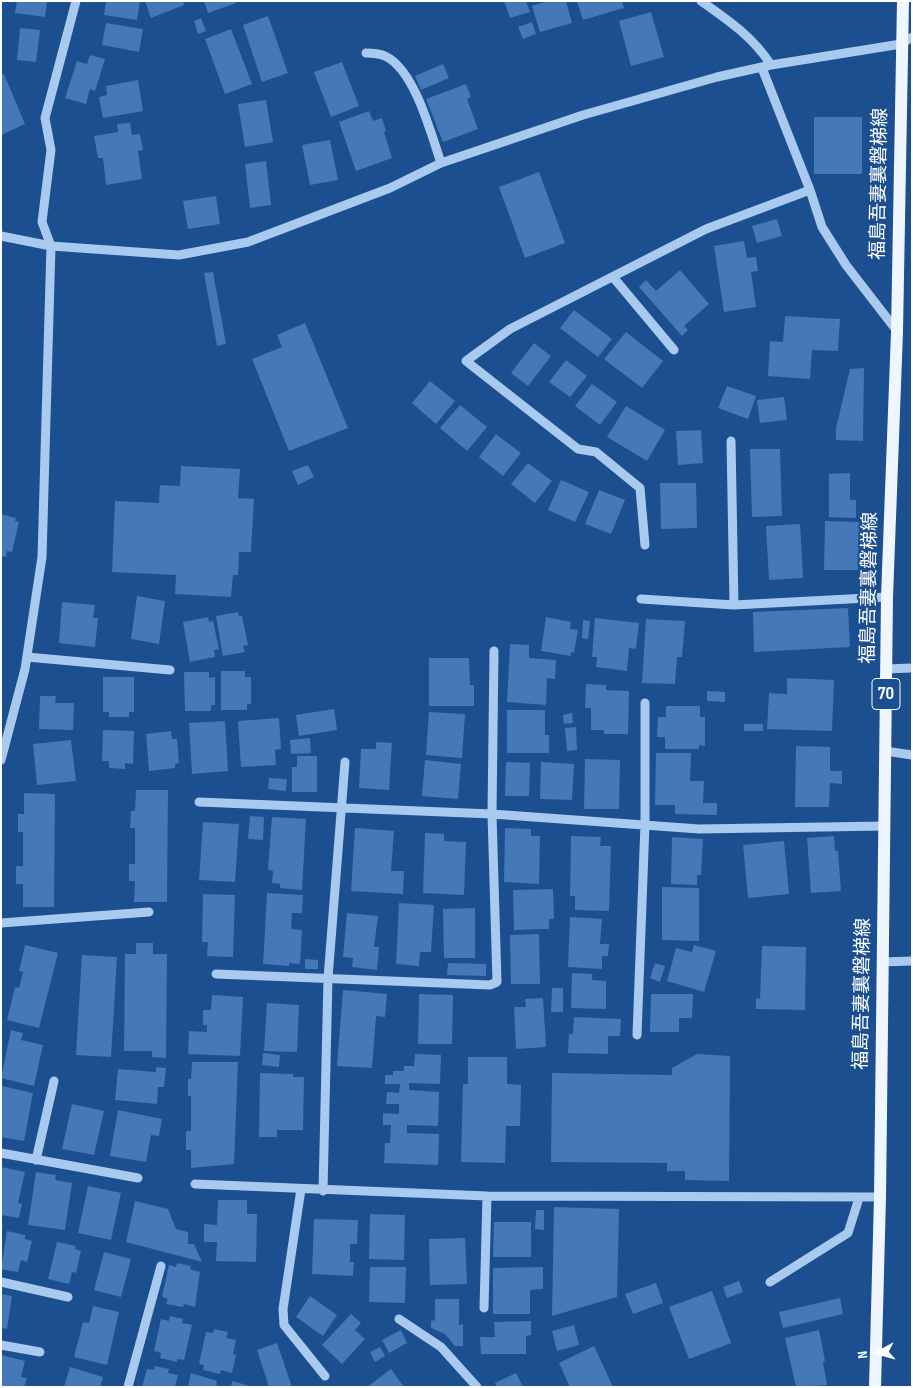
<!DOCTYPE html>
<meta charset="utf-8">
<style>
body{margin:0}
#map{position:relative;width:913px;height:1388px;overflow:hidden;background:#1b4f8f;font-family:"Sofia Sans Condensed",sans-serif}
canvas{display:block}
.frame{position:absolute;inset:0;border:2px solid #fff;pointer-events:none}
.north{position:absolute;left:853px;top:1328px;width:50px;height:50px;-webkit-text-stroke:4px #1b4f8f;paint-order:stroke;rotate:263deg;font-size:14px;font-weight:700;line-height:20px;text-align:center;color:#fff}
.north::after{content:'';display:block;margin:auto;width:18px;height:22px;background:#fff;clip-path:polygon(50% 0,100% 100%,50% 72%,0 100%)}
</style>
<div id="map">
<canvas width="913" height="1388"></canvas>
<div class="frame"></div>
<div class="north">N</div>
</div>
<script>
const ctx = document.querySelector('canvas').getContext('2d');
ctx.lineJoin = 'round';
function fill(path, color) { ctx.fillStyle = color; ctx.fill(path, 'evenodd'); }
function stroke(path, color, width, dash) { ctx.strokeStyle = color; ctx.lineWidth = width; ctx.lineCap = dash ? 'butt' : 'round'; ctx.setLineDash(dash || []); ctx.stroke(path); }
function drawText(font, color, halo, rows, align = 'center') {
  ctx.font = font + ' "Sofia Sans Condensed","Noto Sans JP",sans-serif'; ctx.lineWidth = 4; ctx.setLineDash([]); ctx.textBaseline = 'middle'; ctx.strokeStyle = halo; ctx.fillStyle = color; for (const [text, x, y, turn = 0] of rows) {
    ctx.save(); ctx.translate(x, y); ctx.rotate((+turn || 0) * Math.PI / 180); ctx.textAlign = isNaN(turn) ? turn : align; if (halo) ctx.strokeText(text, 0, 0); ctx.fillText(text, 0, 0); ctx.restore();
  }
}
fill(new Path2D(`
 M17,1H47L45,17L15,13Z
 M106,1H140L137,20L104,15Z
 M145,1H183L184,5L151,18Z
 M204,1H236V3L208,13Z
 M504,1H526L530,12L510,18Z
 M548,1H566L572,23L540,32L532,6Z
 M577,1H622L624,8L583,20Z
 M651,12L664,57L631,66L619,21Z
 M268,16L288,73L262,82L243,25Z
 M201,18L206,31L198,34L194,21Z
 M532,22L536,34L523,39L518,27Z
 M106,23L143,29L139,52L102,45Z
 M20,28L40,30L36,62L17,60Z
 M231,29L252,84L225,94L205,39Z
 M90,55L105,59L95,91L90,89L86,104L65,98L77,61L87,64Z
 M342,62L359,106L331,117L314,72Z
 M443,64L449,78L421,90L415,76Z
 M4,74L25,124L1,135V75Z
 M138,80L143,111L103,118L99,97L107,95L106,86Z
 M466,84L471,97L467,99L478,129L443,142L426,99Z
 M266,100L273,142L245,147L238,104Z
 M369,111L373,121L382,118L386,131L384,132L392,158L356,171L339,122Z
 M814,117H862V174H814Z
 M130,123L132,135L140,134L143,150L138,151L142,179L106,185L103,158H98L94,136L118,132L117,124Z
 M330,140L338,180L310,185L302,145Z
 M266,161L271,205L250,208L245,164Z
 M539,172L565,243L525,258L499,187Z
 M216,196L220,224L188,229L183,201Z
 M777,219L782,236L757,243L752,226Z
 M744,241L747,258L756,257L758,271L751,272L756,307L724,312L714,246Z
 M680,270L709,304L684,326L688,330L682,336L639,287L646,280L656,291Z
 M213,272L226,344L217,346L204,273Z
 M574,310L612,339L598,357L560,328Z
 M785,316L840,319L838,351L812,350L810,379L768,376L770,341L783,342Z
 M305,323L348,428L289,451L252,359L282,347L277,335Z
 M626,332L663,361L642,388L604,359Z
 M534,343L551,356L528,386L511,373Z
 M566,360L587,376L570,397L549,382Z
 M864,368L863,441L836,440V428L850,369Z
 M430,381L455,401L436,424L412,403Z
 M592,384L617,402L600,425L575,406Z
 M727,386L756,396L748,419L718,408Z
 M784,397L787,420L760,423L757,400Z
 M460,405L487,427L467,451L440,428Z
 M626,406L665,430L647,461L607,437Z
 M701,430L703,463L678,465L676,431Z
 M496,434L521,453L503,476L479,457Z
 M750,449H780L782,516L752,517Z
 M528,463L552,481L535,503L511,484Z
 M308,465L314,477L298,485L292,471Z
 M181,466L240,469L238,498L254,499L251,552H239L238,575H233L231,597L175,594L176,575L112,572L115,501L159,503L160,485L180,486Z
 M850,473V500H856V518L829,517V474Z
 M561,480L589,492L575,522L548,510Z
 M660,483H696L697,528L661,529Z
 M599,490L625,500L611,534L585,524Z
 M1,514L16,518L15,521L19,522L12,552L7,551L6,557L1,556Z
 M825,521L859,522L858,570H824Z
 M800,524L803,578L769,580L766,526Z
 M137,596L165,601L159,644L131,639Z
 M62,602L95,605L93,618H98L95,647L59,643Z
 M848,608L850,647L754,652L753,612Z
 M238,612L239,616H242L248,645L243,646L245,652L223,656L216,616Z
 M208,617L209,622L213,621L219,649L214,650L215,657L190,662L183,622Z
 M546,617L571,622L570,629L578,630L574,653L571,652V656L541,651Z
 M595,618L639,623L636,649L629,648L627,671L596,667L597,657H592Z
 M646,619L685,621L682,657H677L675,684L642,683Z
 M583,620L590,621L588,639L582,638Z
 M510,644L529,645V658L556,660L555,679L547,678L546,705L507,702Z
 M429,658H469L470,685H474V706H429Z
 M221,671H245V677H251V704H247V710H221Z
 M184,672H209V678L215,677V705H211V711H185Z
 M103,677H134V712H129V717H109V712H103Z
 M787,678L834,680L832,731L767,729L769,693L787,694Z
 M586,684L606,685V690L629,691L628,734H604V730H591V708H585Z
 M707,691L725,692V702L707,701Z
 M40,696H56L55,703H74L73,730L39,729Z
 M666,706H700V717H705V746L699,745V749H665V737H657L658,717H666Z
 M334,709L337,730L299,736L296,715Z
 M507,710H545V735H549V753H507Z
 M429,712L465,714L462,758L426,755Z
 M572,713L573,723L564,724L563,715Z
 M279,718L281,749L275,750L276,765L241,767L238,721Z
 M225,721L228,771L192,774L189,723Z
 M744,724H763V731H744Z
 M576,727L577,750L567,751L565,728Z
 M103,730L134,731L133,764L125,763V769L109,768V761H102Z
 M171,731L172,739H177L179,763L175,764V768L149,771L146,734Z
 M310,738L311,753L291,754L290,740Z
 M71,740L76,781L37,785L33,744Z
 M376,742L392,743L389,790L359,788L361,749H376Z
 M796,746L830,747V771H842V784L830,783L829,807H795Z
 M656,753H691L690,781H704L703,803H717V815L675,814V805H655Z
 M297,756H317V792H292V767H297Z
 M585,759L620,760L619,809H584Z
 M425,760L461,764L458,799L422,796Z
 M506,762L530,763L529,796H505Z
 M541,762L574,764L572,800L540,799Z
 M269,778L287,779L286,791L268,789Z
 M136,790H168L167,902H134L135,881H129V864H135V828H130L131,811H135Z
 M24,793L55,794L54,907H23V884H16V866H23V832H18V814H24Z
 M250,816L264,817L263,840L248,839Z
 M272,817L306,819L302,890L280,888V884L272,883L273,871L268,870Z
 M203,822L239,824L235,882L199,880Z
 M355,828L394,831L391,871H404L403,894L351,891Z
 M505,828L531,829V836H540L539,884L504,882Z
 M425,833L444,834V841L466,842L464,895L423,893Z
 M571,836L601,837L600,846H611L609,911L575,910V896H570Z
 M834,836L835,851H838L841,891L811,893L807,838Z
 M672,837L703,839L701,875H697V885L671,884Z
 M784,841L789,894L748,898L743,845Z
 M662,887L699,888V941L662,940Z
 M553,889L554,919H549V929L514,930L513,890Z
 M267,893L303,895L302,913H292L291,929L302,930L300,964L289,963V966L263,964Z
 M203,894L235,895L233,957L207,956L208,942H202Z
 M399,903L434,905L431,952H420L419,966L396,964Z
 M475,908V958H444L443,909Z
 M347,913L378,916L374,947H379L377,970L352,967L353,958L343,957Z
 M570,917L602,919L600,944H609L608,956H602V969L568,967Z
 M539,934L540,984H511L510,935Z
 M136,943H153V954H167L166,1058L152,1057V1051H124L125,954H136Z
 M25,945L58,953L39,1028L7,1020L15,987L19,988L23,972L19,971Z
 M694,945L716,951L704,992L667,981L676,948L692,952Z
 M762,946L806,947L805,1010L756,1009V998L760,999Z
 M82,955L117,957L111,1057L76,1055Z
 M305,959L318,960V969H305Z
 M448,963L486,964V976L447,975Z
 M655,963L665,966L660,982L650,978Z
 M572,973L592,974V980L606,981V1009L571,1008Z
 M552,988H563V1012H551Z
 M343,990L387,994L385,1017L376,1016L372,1068L337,1066Z
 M419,994L453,995L452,1044H418Z
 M651,994H693L692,1018H679V1032H650Z
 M212,995L243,997L240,1056L188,1054L189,1031L207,1032V1025H203V1010H211Z
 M543,998L546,1047L516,1049L514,1007H526L525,999Z
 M267,1003L299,1005L297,1052L264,1051Z
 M574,1017L621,1019L620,1036H608V1054L568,1053L569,1034H573Z
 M11,1030L23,1033L21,1040L43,1045L34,1086L1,1078Z
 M263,1053L280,1055L279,1067L262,1065Z
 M415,1054L441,1055L440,1084L409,1083V1090L439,1092L438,1126L407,1125V1133L439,1134L438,1165L384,1163L385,1143H390L391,1125H383V1113L399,1114V1104H386L387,1092L399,1093L400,1084H385V1075H393V1071H404V1066H414Z
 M697,1054L730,1056L729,1181L685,1180V1171H667V1163L551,1162L552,1073L672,1075V1068Z
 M468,1057H507V1084L521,1085L520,1126H506L505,1163L461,1162L463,1084H468Z
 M192,1062H238L234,1164L191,1168V1150H186V1131H191V1096H188V1079H191Z
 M156,1067L166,1068L164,1087H158L157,1104L115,1100L118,1069L156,1072Z
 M260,1073L293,1074V1077H304L303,1130H277V1137H259Z
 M2,1086L33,1093L24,1141L1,1137Z
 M72,1104L104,1111L94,1155L62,1149Z
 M118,1110L162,1119L159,1136L151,1135L146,1162L110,1156Z
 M1,1167L25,1172L18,1203L22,1204L19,1218L1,1215Z
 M36,1172L56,1175L55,1180L72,1183L65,1230L28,1225Z
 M88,1186L121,1193L111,1240L78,1233Z
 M218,1200H247V1214H257L256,1262L216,1261L217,1242H204V1224L217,1225Z
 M135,1201L168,1209L176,1229L188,1232V1244H194L202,1262L126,1242Z
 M554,1207L619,1209L617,1297L552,1316Z
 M536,1210H544V1230L535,1229Z
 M370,1214L405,1215L404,1260L369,1259Z
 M314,1219L358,1220L357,1244H350V1262H354L353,1276L312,1274Z
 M494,1222H531V1257H493Z
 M7,1231L25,1235V1239L32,1241L27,1262L21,1260L18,1272L1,1269Z
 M465,1238L467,1284L430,1285L429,1239Z
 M57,1242L76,1246L75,1249L81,1251L76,1273L72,1272L69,1284L48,1279Z
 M104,1252L131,1259L121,1297L94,1290Z
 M177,1263L191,1266L190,1269L200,1272L195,1307L184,1304L183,1307L166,1304L168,1299L162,1297L169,1265L176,1267Z
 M370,1267H406L405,1303L369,1302Z
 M543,1267V1289L530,1290V1314H493V1268Z
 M739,1281L743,1292L727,1298L723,1287Z
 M656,1283L663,1303L633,1314L625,1294Z
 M712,1291L731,1343L689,1359L669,1307Z
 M1,1294L12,1296L7,1329L1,1328Z
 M310,1296L337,1315L323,1336L296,1317Z
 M840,1298L843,1314L783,1328L779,1312Z
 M435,1299H459V1325L463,1324V1346H455L445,1334L431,1328V1321L435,1320Z
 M93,1306L119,1312L107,1365L74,1357L83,1322L89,1323Z
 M351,1314L361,1323L355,1330L365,1339L342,1364L322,1345Z
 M170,1316L183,1319L182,1323L192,1325L184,1360L177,1359V1362L160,1358L161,1353L154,1351L161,1319L169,1321Z
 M531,1321V1335L526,1336V1354H481L480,1337H495L494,1322Z
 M574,1325L579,1345L557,1351L552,1331Z
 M214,1329L228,1332L226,1338L236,1340L233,1354L236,1355L232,1373L221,1370L220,1374L203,1370L204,1365L199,1364L206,1332L213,1333Z
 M401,1330L407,1343L389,1353L382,1340Z
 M819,1330L825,1361L823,1362L827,1385L796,1387L785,1338Z
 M277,1343L292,1387H269L257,1350Z
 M594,1346L613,1387H570L559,1363Z
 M380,1347L385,1356L375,1362L370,1352Z
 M1,1355L25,1361L21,1377L27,1378L24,1387H1Z
 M155,1366L169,1369L168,1373L178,1375L175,1387H142L147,1369L154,1370Z
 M70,1367L103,1377L100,1387H64Z
 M391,1369L404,1387H367Z
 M191,1373L217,1381L216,1385L222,1387H188Z
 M516,1373L523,1387H497L495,1383Z
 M232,1381L250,1386V1387H231Z`), '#4478b7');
stroke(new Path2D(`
 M701,1C728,20 753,37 771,65
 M366,53C372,53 380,54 385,56C415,70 431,134 441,163
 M762,68L810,190L822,227L846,265L897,331
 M1,236L51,246L179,255L248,242L390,188L441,163L583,115L717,77L771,65L901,44L912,37
 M613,277L674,350
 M731,441L734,605
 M645,545L640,488L596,452L578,449L466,361L510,329L706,229L810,190
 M641,599L734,605L887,597
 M27,657L170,670
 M886,669L912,668
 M885,751L912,755
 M1,760L25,669L42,557L51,246L42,222L51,150L45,118L76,1
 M199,802L492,814L699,829L885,826
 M1,923L149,912
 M882,962L912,961
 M216,974L490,985L497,982L492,814L494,651
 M637,1035L645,824V703
 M1,1153L138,1178
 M36,1160L54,1081
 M195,1184L487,1196L880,1197
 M301,1189L283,1309L284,1325L325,1376
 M323,1191L328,978L345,762
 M1,1282L68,1297
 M770,1282L848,1233L859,1198
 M484,1308L487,1196
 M399,1319L441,1347L477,1387
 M1,1345L40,1352
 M128,1387L161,1266`), '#a9c9ee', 9);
stroke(new Path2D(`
 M875,1387L880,1197L887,597L897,332L903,1`), '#f0f6ff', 12);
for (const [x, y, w] of [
 [886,694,28]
]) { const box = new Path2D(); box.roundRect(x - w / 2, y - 15.5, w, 31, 4); ctx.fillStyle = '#1b4f8f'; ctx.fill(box); stroke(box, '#fff', 1); }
drawText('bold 18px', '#fff', null, [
 ["70",886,694]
]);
drawText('19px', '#fff', '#1b4f8f', [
 ["福島吾妻裏磐梯線",880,184,-89],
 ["福島吾妻裏磐梯線",870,588,-89],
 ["福島吾妻裏磐梯線",863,994,-89]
]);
</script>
